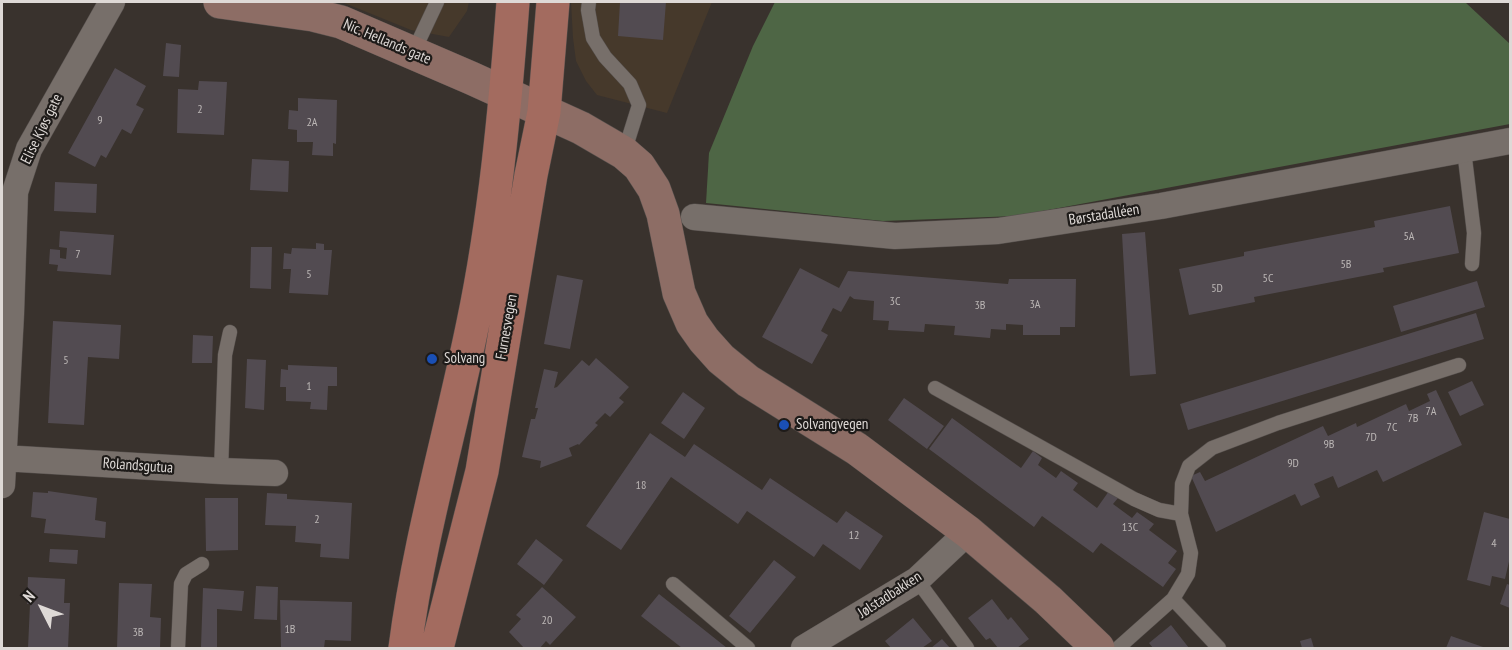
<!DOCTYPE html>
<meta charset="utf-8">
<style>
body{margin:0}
#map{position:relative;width:1512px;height:650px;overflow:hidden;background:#39322d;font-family:"PT Sans Narrow",sans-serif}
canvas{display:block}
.frame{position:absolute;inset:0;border:3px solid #ded9d6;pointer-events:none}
.north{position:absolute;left:12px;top:578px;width:60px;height:60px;-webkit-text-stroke:4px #1e1b19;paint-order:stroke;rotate:312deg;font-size:16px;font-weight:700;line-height:24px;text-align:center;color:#ded9d6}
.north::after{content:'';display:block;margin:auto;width:21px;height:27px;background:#ded9d6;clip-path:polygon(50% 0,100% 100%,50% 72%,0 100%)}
</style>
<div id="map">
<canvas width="1512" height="650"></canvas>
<div class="frame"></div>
<div class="north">N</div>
</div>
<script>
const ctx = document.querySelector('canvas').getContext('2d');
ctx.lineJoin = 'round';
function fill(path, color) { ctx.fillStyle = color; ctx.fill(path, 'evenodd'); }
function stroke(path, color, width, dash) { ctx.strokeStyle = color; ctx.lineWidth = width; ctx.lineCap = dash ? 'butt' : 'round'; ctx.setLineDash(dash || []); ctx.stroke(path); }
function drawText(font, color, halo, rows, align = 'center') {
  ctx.font = font + ' "PT Sans Narrow",sans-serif'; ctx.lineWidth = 4.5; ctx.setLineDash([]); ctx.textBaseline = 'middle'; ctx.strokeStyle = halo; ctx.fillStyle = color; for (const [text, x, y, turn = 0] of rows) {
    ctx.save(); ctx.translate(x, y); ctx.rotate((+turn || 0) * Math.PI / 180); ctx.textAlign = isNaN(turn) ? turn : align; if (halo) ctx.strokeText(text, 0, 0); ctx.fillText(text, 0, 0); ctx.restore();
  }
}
fill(new Path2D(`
 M342,2H469L467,11L449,37L411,30Z
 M571,2H712L667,113L597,95L586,81L576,61L573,38Z`), '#46392b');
fill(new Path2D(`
 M775,2H1465L1510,44V124L1016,216L883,221L706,203L709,153L753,46Z`), '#4e6645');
fill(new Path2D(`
 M620,2H666L663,40L618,36Z
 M166,43L181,45L179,77L163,76Z
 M115,68L146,86L136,105L144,109L131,134L122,129L106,158L101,155L95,167L68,153Z
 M199,81L227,82L224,135L177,133L178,89L198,90Z
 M298,98L337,100L336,144L333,143V156L312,155L313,142H297V130L288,129L289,110L298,111Z
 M252,159L289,161L288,192L250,190Z
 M55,182L97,184L96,213L54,211Z
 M1450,206L1459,253L1383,268L1384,272L1254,297L1255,302L1189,315L1179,269L1244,256V252L1375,227L1374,221Z
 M60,231L114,235L111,275L57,271L58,265L49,264L50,249L60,250V258L66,259L67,248L59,247Z
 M1145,232L1156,374L1130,376L1122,234Z
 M316,243L324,244V250H332L328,295L289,293L291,269H283L284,253L291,254L292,248L316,249Z
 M251,247H272L271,289L250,288Z
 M800,268L839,288L848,271L1008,284L1009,279H1076L1075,327H1060V335H1023V325L1006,324V330L991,329L990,338L954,335L955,326L925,324L924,332L888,330L889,321L873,320L874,301L854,299L850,296L841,312L833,308L821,331L828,335L812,364L762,337Z
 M557,275L583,280L570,349L544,344Z
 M1477,281L1485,307L1401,332L1393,306Z
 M1476,313L1484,339L1188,430L1180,404Z
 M53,321L121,325L119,359L88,357L84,425L48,423Z
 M193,335L213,336L212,363H192Z
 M596,358L629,387L619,398L624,402L610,417L605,413L595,423L598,425L579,445L578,444L569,448L572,456L540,468L541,461L522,457L531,419H535L538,408H535L544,369L558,372L554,388L557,387L582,360L589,366Z
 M247,359L266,360L264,410L245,408Z
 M288,365L337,367V386H328L327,410L310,409L311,402L286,401V387H280L281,369L288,370Z
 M1472,381L1484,405L1460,416L1448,392Z
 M1436,390L1462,445L1383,482L1377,470L1338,488L1333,476L1314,484L1320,497L1301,506L1295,494L1216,532L1191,476L1200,472L1205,481L1323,426L1328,436L1356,423L1357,427L1406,404L1409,411L1430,401L1427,394Z
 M683,392L705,408L684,439L661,423Z
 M904,398L944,426L927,449L888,420Z
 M952,418L1021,468L1033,451L1042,458L1038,465L1056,478L1061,471L1078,483L1073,490L1097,508L1109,491L1118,498L1113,504L1132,518L1137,512L1154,524L1149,530L1177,551L1168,563L1176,569L1163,587L1101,543L1093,553L1042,516L1034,527L929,449Z
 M650,433L685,457L694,444L762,490L770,478L837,523L846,511L883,536L860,570L823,544L814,557L747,511L738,524L671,477L621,550L586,526Z
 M48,491L97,498L95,520L106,522L105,538L44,533L46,519L31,517L33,492L48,493Z
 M267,493L287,494V499L352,503L349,559L320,557L321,544L295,542L296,526L265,525Z
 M205,498H238V550L206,551Z
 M1484,512L1510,519V557L1505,579L1492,576L1490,586L1467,580Z
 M536,539L563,560L544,585L517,564Z
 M50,549L78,550L77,564L49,562Z
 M774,560L796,577L750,633L729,616Z
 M28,577L65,579L64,603H70L68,648H28L30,604H27Z
 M119,583L152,584L150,617L161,618L160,648H117Z
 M1507,584L1510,585V608L1500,604Z
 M256,586L278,587L277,620L254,619Z
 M542,587L576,617L550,645L546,641L540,648H524L509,632L521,619L516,615Z
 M203,588L244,591L242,611L217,609V648L201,647Z
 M659,594L727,648H682L641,616Z
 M992,599L1008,620L1011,617L1029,639L1017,648H998L990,638L986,640L968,618Z
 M280,600L352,602L351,641L325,640L324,648H281Z
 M913,618L932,641L922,648H891L885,641Z
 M1171,625L1189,648H1153L1149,643Z
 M1451,636L1486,648H1446Z
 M1311,638L1314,648H1302L1300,641Z
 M942,639L950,648H931Z`), '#524b51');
const lane = new Path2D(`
 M589,2L588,10L593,38L605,57L630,84L639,105L624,153
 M413,53L437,2
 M1464,150L1474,233L1472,264
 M935,388L1134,499L1159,510L1181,514
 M221,471L225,355L230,332
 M917,580L967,648
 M673,584L748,648
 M1173,599L1219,648
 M178,648L181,584L186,574L202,564
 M1118,648L1173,599L1188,574L1191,553L1181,514L1182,484L1189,466L1212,448L1278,423L1459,365`);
const street = new Path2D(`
 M694,217L895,236L998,231L1161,206L1510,141
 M2,458L221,471L275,473
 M2,485L11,314L15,192L29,149L112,2
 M804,648L917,580L968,532`);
const secondary = new Path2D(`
 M220,2L313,15L341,22L471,78L581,128L624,153L639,166L654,189L663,214L679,293L692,323L704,340L721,359L748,381L857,449L968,532L1048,600L1098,648`);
const primary = new Path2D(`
 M405,648C419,539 451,431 473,323C495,217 505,109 513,2
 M437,648L482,471L531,175L544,112L553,2`);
stroke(lane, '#554f4c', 15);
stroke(street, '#554f4c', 27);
stroke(secondary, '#554f4c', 34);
stroke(primary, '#554f4c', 34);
stroke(lane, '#776f6a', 14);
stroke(street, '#776f6a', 26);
stroke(secondary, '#8d6d65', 33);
stroke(primary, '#a36b5f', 33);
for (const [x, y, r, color] of [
 [432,359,6,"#1a4fb4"],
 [784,425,6,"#1a4fb4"]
]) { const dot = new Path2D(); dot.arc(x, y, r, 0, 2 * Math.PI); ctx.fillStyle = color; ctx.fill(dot); stroke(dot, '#1e1b19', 2); }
drawText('12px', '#bbb6b5', null, [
 ["2",200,110],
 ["9",100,121],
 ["2A",312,123],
 ["5A",1409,237],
 ["7",78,255],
 ["5B",1346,265],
 ["5",309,275],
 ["5C",1268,279],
 ["5D",1217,289],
 ["3C",895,302],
 ["3A",1035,305],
 ["3B",980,306],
 ["5",66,361],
 ["1",309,387],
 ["7A",1431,412],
 ["7B",1413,419],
 ["7C",1392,428],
 ["7D",1371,438],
 ["9B",1329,445],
 ["9D",1293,464],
 ["18",641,486],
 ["2",317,520],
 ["13C",1130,528],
 ["12",854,536],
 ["4",1494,544],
 ["20",547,621],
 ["1B",290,630],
 ["3B",138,633]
]);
drawText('15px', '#ded9d6', '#1e1b19', [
 ["Nic. Hellands gate",387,42,23],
 ["Elise Kjøs gate",42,129,-64],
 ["Børstadalléen",1104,215,-9],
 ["Furnesvegen",507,327,-80],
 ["Rolandsgutua",138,466,4],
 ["Jølstadbakken",890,595,-33]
]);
drawText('15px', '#ded9d6', '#1e1b19', [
 ["Solvang",444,359],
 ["Solvangvegen",796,425]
], 'left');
</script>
